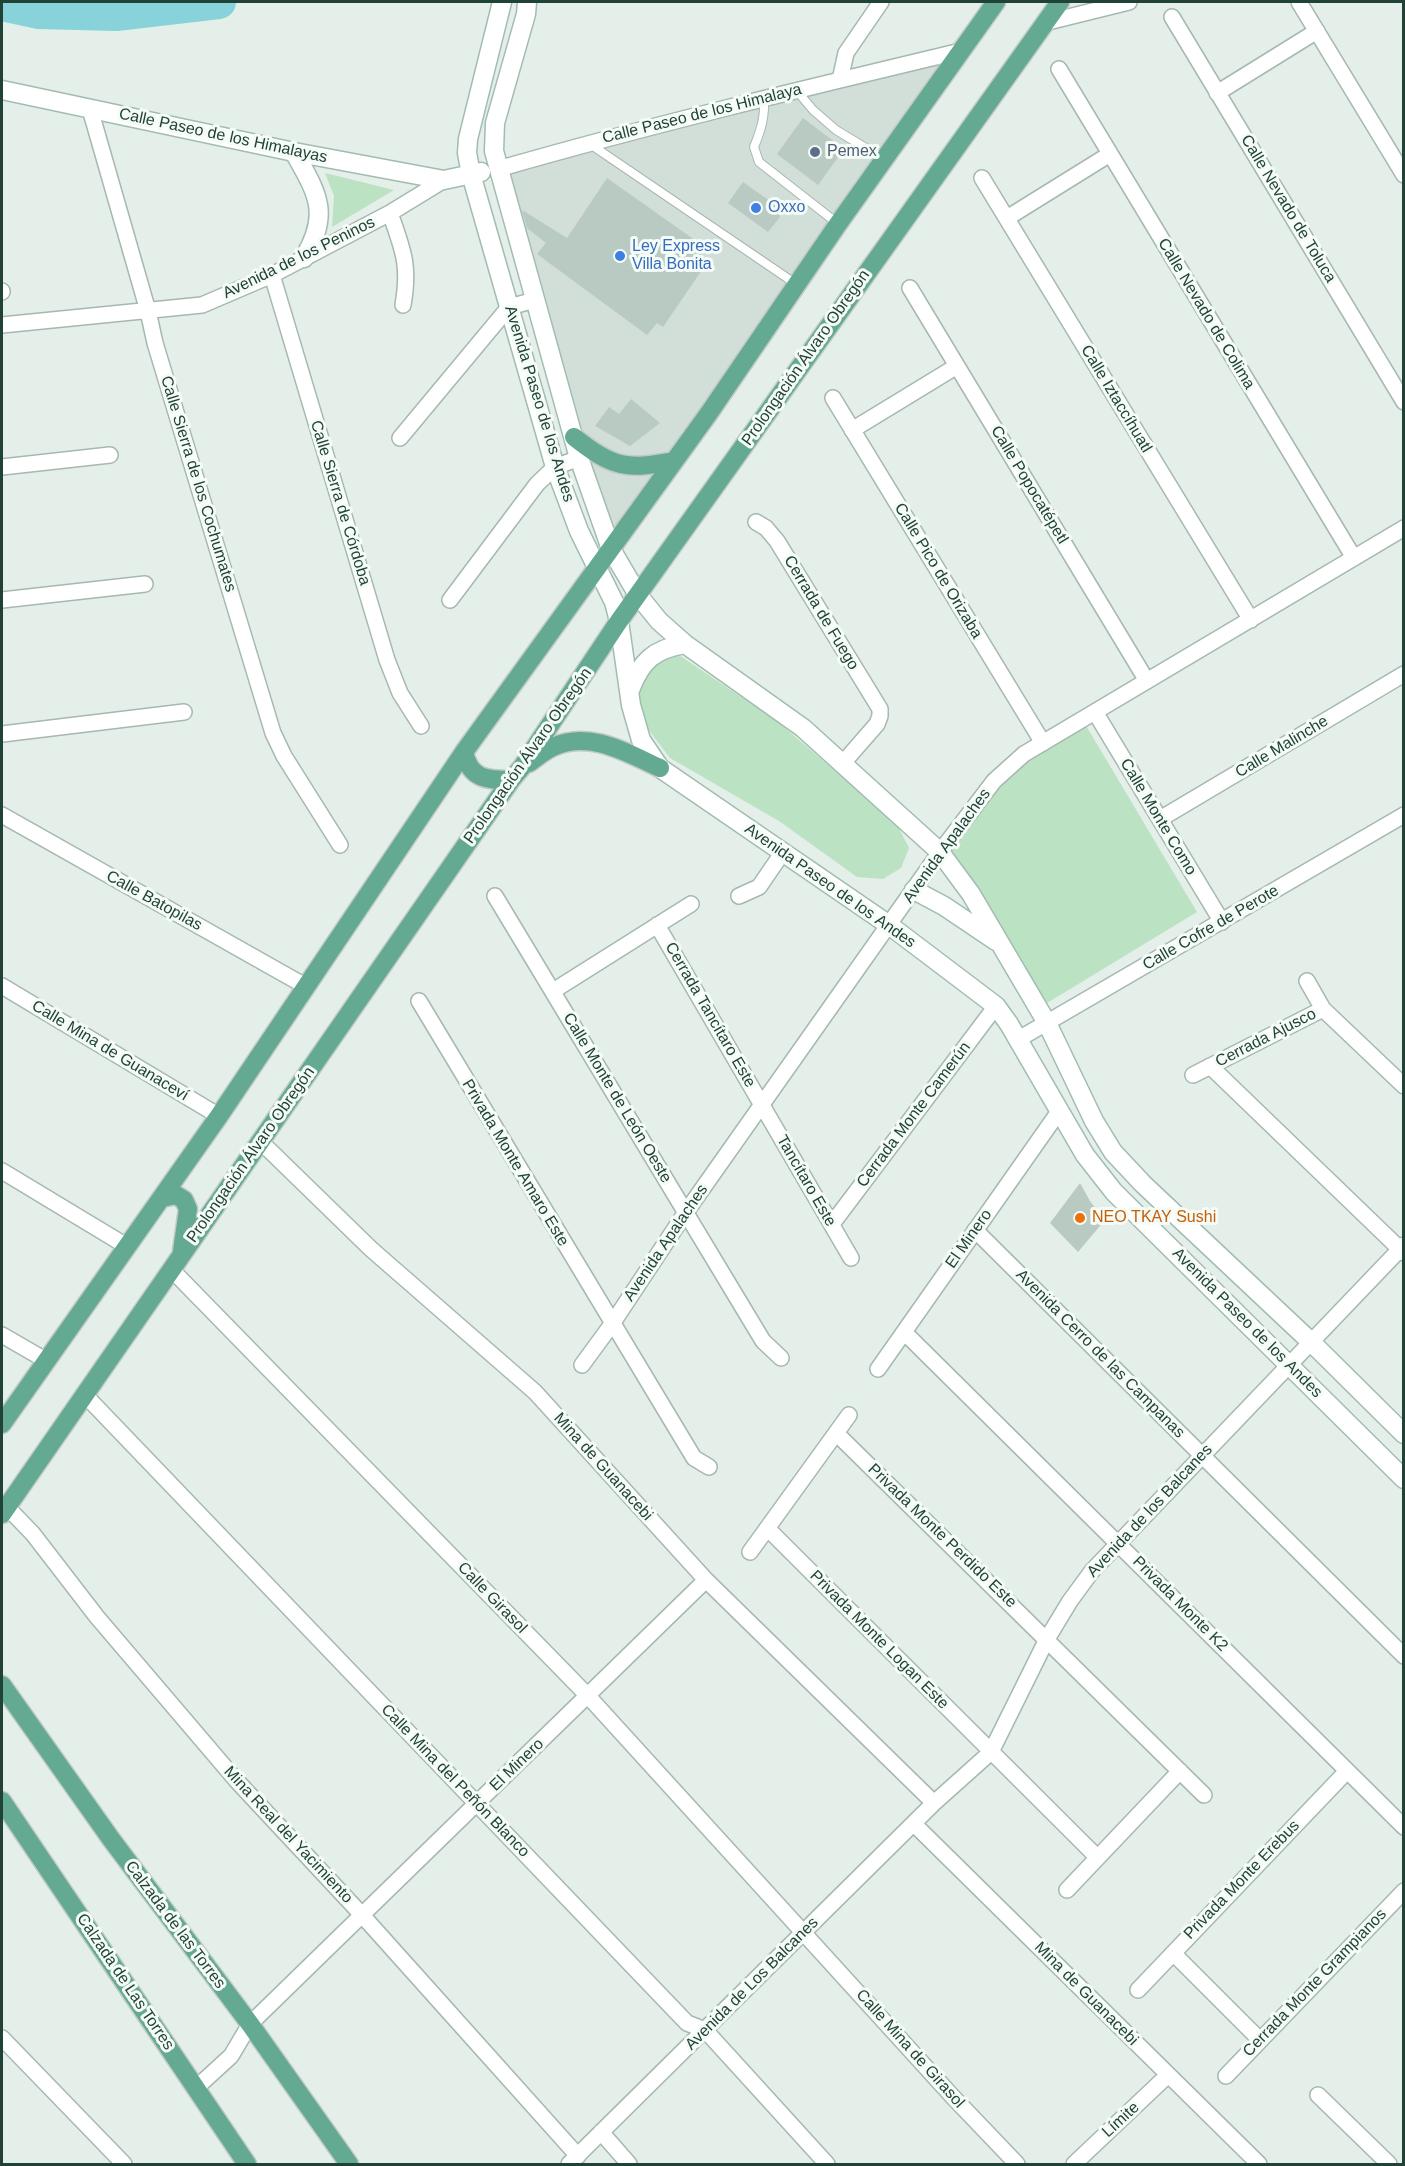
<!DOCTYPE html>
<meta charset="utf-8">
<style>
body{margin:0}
#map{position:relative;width:1405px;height:2166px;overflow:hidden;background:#e4efe9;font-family:Helvetica,sans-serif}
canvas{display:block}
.frame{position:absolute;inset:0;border:3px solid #214337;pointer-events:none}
</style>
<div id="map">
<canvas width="1405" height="2166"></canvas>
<div class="frame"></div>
</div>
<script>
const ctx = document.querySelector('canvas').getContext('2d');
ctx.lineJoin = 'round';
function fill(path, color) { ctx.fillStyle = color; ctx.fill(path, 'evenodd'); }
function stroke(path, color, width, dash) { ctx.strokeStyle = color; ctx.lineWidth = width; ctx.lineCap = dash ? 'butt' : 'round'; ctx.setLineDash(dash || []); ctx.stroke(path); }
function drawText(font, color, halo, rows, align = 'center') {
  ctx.font = font + ' Helvetica,sans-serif'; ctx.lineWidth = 6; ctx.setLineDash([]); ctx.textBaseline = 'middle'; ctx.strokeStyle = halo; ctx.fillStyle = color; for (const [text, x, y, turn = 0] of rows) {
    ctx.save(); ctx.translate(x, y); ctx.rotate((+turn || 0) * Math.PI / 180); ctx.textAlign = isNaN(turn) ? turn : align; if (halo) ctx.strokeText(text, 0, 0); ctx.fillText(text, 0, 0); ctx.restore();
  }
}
fill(new Path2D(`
 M961,51L611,549L498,169Z`), '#d2dfd8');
fill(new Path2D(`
 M325,173L394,190L332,227L334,196Z
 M679,655L778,722L896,823L909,848L901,868L883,879L857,877L779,821L670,758L644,724L637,685C650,666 656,660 679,655Z
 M1085,724L1197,912L1047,1003L950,848L1010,773Z`), '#bbe2c2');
stroke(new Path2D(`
 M2,4L38,12L116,14L219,2`), '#87d3d9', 34);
fill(new Path2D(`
 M803,118L844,149L818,185L777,154Z
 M607,178L706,248L699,258L706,264L663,327L657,323L647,335L537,254L546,243L527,228L522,210L567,238Z
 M743,182L777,206L780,217L768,232L728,203Z
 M631,399L660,423L630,446L595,426L609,407L619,414Z
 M1080,1183L1090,1201L1105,1220L1078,1252L1050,1223Z`), '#b9cac2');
const lane = new Path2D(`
 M797,91L813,110L836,130L884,159
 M764,98C765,117 761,130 754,147L759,162L837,223
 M590,144L796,284`);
const street = new Path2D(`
 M1299,2L1404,175
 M1172,17L1404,402
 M1044,23L1129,2
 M1059,69L1354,558
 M840,80L846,53L881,2
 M1217,93L1317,31
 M90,109L148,311L155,343L273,733L284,756L340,845
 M498,169C651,125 806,88 961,51
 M982,178L1251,620
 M390,213C403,250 410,265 403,305
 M1007,218L1110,154
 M272,275L387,660L400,693L421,726
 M910,288L1147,681
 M2,291V292
 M2,325L202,305L272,275L390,213L444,180
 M833,398L1043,743
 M852,430L957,366
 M400,438L509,307L535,300
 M2,467L110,455
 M756,522L766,528L777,541L880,709V716L877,724L843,763
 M2,600L145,584
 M450,600L537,484L555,467L579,458
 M1095,712L1222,922
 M2,734L184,712
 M2,815L307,987
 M1160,819L1404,674
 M495,896L763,1341L781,1358
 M739,896L759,887L783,852
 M657,925L851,1258
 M1307,981L1323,1009L1404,1086
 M2,986L219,1116
 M553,991L691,904
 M419,1001L694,1458L709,1467
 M1017,1040L1404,815
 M1210,1066L1404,1253
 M1193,1075L1323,1009
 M261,1142L371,1249L535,1392L706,1580L934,1803
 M2,1171L128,1247
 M832,1224L996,1006
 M975,1230L1404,1656
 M172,1270L588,1696L952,2096L1017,2164
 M904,1332L1404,1827
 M2,1335L47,1361
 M582,1365L612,1324L686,1212L940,852L994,781L1024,754L1404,528
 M878,1369L1060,1110
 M84,1394L687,2023L705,2030L827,2164
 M837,1434L1204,1795
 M7,1507L33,1534L97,1617L236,1780L362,1915L578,2156
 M767,1528L1097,1857
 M750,1552L849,1415
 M914,1824L1259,2164
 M1067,1890L1180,1771
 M1173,1953L1260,2040
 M1138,1990L1347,1771
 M2,2038L124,2164
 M1226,2076L1404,1891
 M196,2088L231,2056L250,2024L706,1580
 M1318,2095L1389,2164
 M601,2132L629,2164
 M569,2164L934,1803L991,1752L1047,1639L1070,1601L1092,1571L1404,1245
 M1074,2164L1168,2075`);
const secondary = new Path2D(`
 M502,2L468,139L467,153L471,174L555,467L579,531L614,602L619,621L631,705L641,740L660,768L889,925L996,1006L1009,1024L1085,1155L1114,1192L1404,1479
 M527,2L526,14L495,123L494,151L579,458L611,549L638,595L659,621L685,644L803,728L940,852L971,894L1047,1023L1094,1121L1113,1152L1143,1184L1311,1342L1404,1434
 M2,90L294,152L444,180L481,172
 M294,152C317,193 331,213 304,258
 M630,690C641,661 654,649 685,644
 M914,890L944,906L996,941`);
const primary = new Path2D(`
 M574,437C613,468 626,470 674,461
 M464,752C470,779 486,780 511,780
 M529,763C536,758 544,751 553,747C590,730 627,753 660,768
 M162,1198L176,1195L184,1200L188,1209L182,1251
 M2,1424L219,1116L464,752L709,413L838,224L996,2
 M2,1514L511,780L522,767L619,621L1060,2
 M2,1685L111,1839L250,2024L349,2164
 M2,1801L247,2164`);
stroke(lane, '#a6b8b0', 10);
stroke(street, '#a6b8b0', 18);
stroke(secondary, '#a1bcb0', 21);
stroke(primary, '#c1cac7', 21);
stroke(lane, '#fff', 8);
stroke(street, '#fff', 15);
stroke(secondary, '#fff', 18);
stroke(primary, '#64a992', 18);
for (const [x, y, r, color] of [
 [815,152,6,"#5c6f8a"],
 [756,208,6,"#3f7fe0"],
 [620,256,6,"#3f7fe0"],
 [1080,1218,6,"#e8710a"]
]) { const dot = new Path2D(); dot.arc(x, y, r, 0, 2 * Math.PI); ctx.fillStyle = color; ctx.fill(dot); stroke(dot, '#f5fbf7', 2); }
drawText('16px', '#214337', '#f5fbf7', [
 ["Calle Paseo de los Himalaya",702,114,-14],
 ["Calle Paseo de los Himalayas",223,136,12],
 ["Calle Nevado de Toluca",1288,209,59],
 ["Avenida de los Peninos",299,258,-26],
 ["Calle Nevado de Colima",1206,314,59],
 ["Prolongación Álvaro Obregón",806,358,-55],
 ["Calle Iztaccíhuatl",1116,399,59],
 ["Avenida Paseo de los Andes",539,404,73],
 ["Calle Sierra de los Cochumates",198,484,73],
 ["Calle Popocatépetl",1029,485,59],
 ["Calle Sierra de Córdoba",340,503,73],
 ["Calle Pico de Orizaba",938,571,59],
 ["Cerrada de Fuego",821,613,59],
 ["Calle Malinche",1282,747,-31],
 ["Prolongación Álvaro Obregón",528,756,-55],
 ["Calle Monte Como",1158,817,59],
 ["Avenida Apalaches",947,846,-54],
 ["Avenida Paseo de los Andes",830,886,35],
 ["Calle Batopilas",154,901,29],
 ["Calle Cofre de Perote",1211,928,-30],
 ["Cerrada Tancítaro Este",710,1015,60],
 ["Cerrada Ajusco",1266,1038,-27],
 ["Calle Mina de Guanaceví",110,1051,31],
 ["Calle Monte de León Oeste",617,1098,59],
 ["Cerrada Monte Camerún",914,1115,-53],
 ["Prolongación Álvaro Obregón",251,1155,-55],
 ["Privada Monte Amaro Este",515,1163,59],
 ["Tancítaro Este",806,1181,60],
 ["El Minero",969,1239,-55],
 ["Avenida Apalaches",666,1243,-56],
 ["Avenida Paseo de los Andes",1247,1323,45],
 ["Avenida Cerro de las Campanas",1100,1354,45],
 ["Mina de Guanacebi",603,1467,48],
 ["Avenida de los Balcanes",1150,1511,-47],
 ["Privada Monte Perdido Este",942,1536,44],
 ["Calle Girasol",492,1598,46],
 ["Privada Monte K2",1180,1604,45],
 ["Privada Monte Logan Este",879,1640,45],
 ["El Minero",517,1765,-44],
 ["Calle Mina del Peñón Blanco",455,1781,46],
 ["Mina Real del Yacimiento",288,1835,47],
 ["Privada Monte Erebus",1242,1880,-46],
 ["Calzada de las Torres",175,1925,53],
 ["Calzada de Las Torres",125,1982,56],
 ["Cerrada Monte Grampianos",1315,1983,-46],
 ["Avenida de Los Balcanes",752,1984,-45],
 ["Mina de Guanacebi",1086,1994,45],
 ["Calle Mina de Girasol",910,2049,48],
 ["Límite",1121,2120,-43]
]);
drawText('16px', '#4e5e75', '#f5fbf7', [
 ["Pemex",827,152]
], 'left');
drawText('16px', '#366cbe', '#f5fbf7', [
 ["Oxxo",768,208],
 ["Ley Express",632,247],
 ["Villa Bonita",632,265]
], 'left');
drawText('16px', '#c56008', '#f5fbf7', [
 ["NEO TKAY Sushi",1092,1218]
], 'left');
</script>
